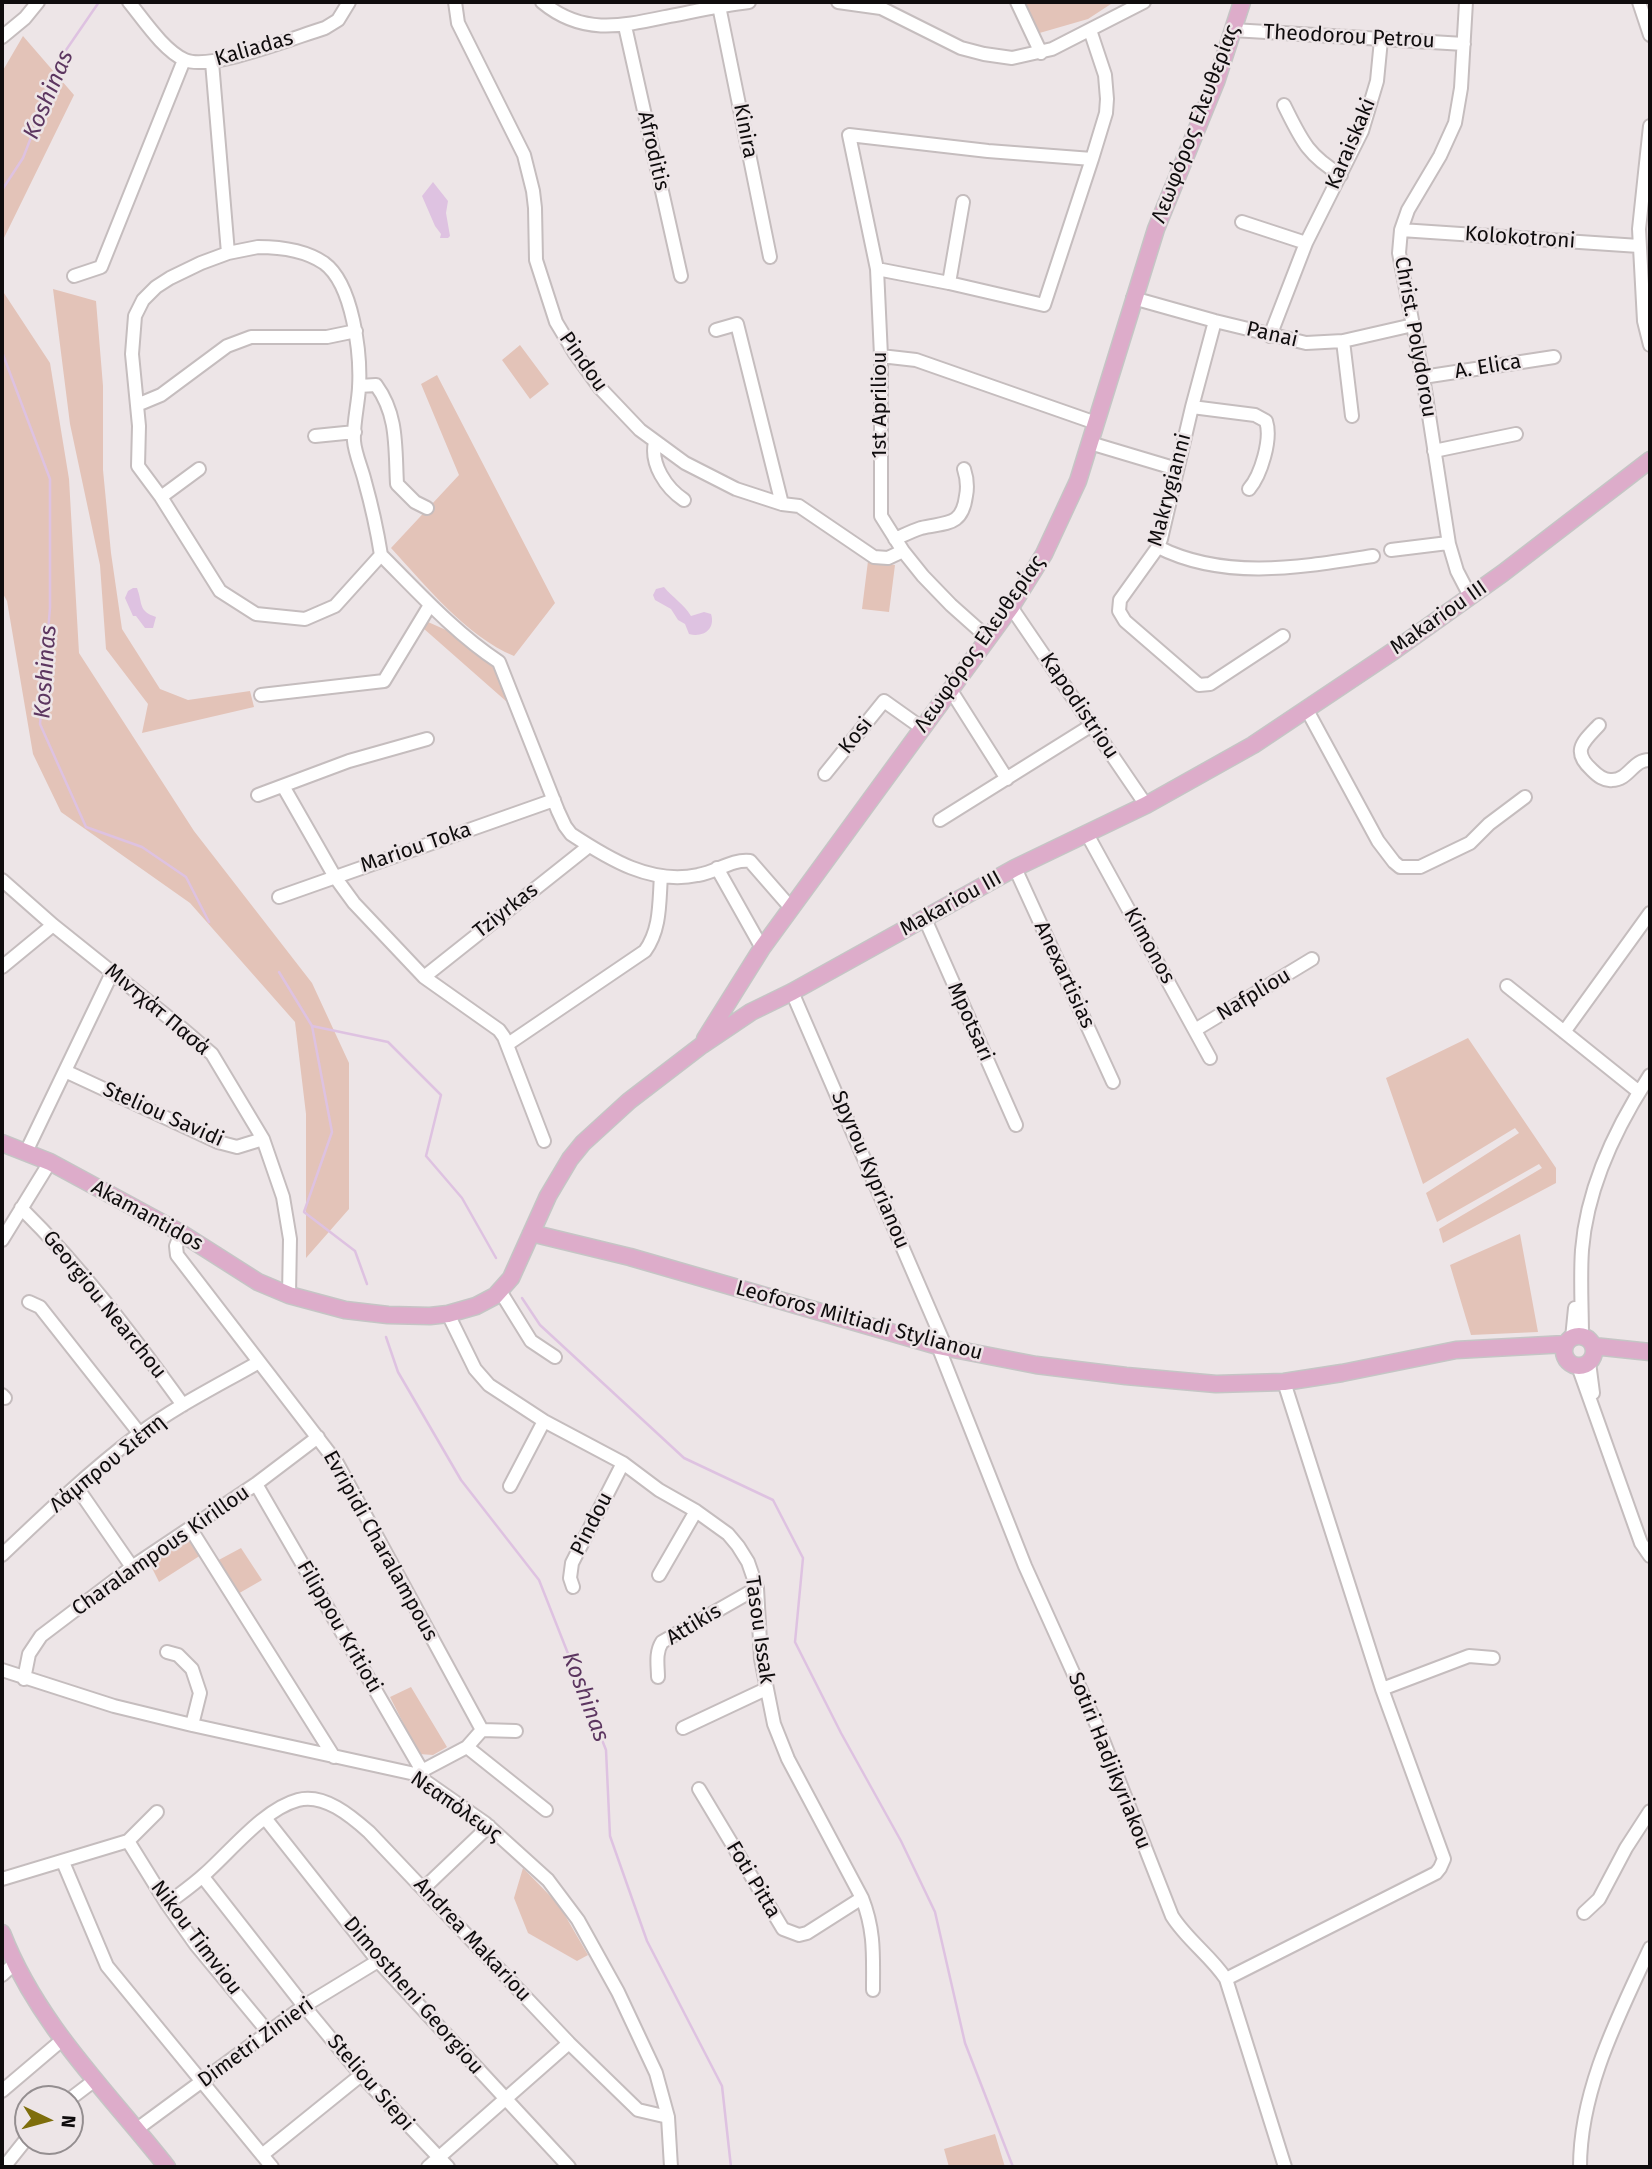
<!DOCTYPE html>
<meta charset="utf-8">
<style>
body{margin:0}
#map{position:relative;width:1652px;height:2169px;overflow:hidden;background:#ede5e7;font-family:"Fira Sans",sans-serif}
canvas{display:block}
.frame{position:absolute;inset:0;border:4px solid #0f0c0d;pointer-events:none}
.north{position:absolute;left:14px;top:2085px;width:70px;height:70px;box-sizing:border-box;background:#ede5e7;border:2px solid #948e90;border-radius:50%;rotate:95deg;font-size:19px;font-weight:700;line-height:28px;text-align:center;color:#0f0c0d}
.north::after{content:'';display:block;margin:auto;width:24px;height:32px;background:#7e6e0c;clip-path:polygon(50% 0,100% 100%,50% 72%,0 100%)}
</style>
<div id="map">
<canvas width="1652" height="2169"></canvas>
<div class="frame"></div>
<div class="north">N</div>
</div>
<script>
const ctx = document.querySelector('canvas').getContext('2d');
ctx.lineJoin = 'round';
function fill(path, color) { ctx.fillStyle = color; ctx.fill(path, 'evenodd'); }
function stroke(path, color, width, dash) { ctx.strokeStyle = color; ctx.lineWidth = width; ctx.lineCap = dash ? 'butt' : 'round'; ctx.setLineDash(dash || []); ctx.stroke(path); }
function drawText(font, color, halo, rows, align = 'center') {
  ctx.font = font + ' "Fira Sans",sans-serif'; ctx.lineWidth = 5; ctx.setLineDash([]); ctx.textBaseline = 'middle'; ctx.strokeStyle = halo; ctx.fillStyle = color; for (const [text, x, y, turn = 0] of rows) {
    ctx.save(); ctx.translate(x, y); ctx.rotate((+turn || 0) * Math.PI / 180); ctx.textAlign = isNaN(turn) ? turn : align; if (halo) ctx.strokeText(text, 0, 0); ctx.fillText(text, 0, 0); ctx.restore();
  }
}
fill(new Path2D(`
 M1023,2H1114L1088,19L1036,34Z
 M23,36L74,95L2,242V72Z
 M53,289L96,301L103,386V470L111,553L122,629L160,689L188,700L250,691L254,707L142,733L148,704L106,649L100,565L70,424Z
 M2,290L50,363L69,479L79,653L194,831L312,983L349,1063V1209L306,1258V1114L295,1022L190,903L61,812L33,754L7,601L2,592Z
 M520,345L549,384L530,399L502,360Z
 M437,375L555,603L514,656C466,636 426,586 391,548L459,475L421,384Z
 M868,561L895,565L889,612L862,609Z
 M428,622L446,630L494,668L507,702L423,628Z
 M1468,1038L1556,1168V1183L1443,1243L1439,1229L1542,1168L1539,1164L1437,1222L1426,1193L1519,1133L1515,1128L1423,1184L1386,1078Z
 M1520,1234L1538,1332L1471,1335L1450,1265Z
 M188,1535L201,1555L159,1582L149,1562Z
 M241,1548L262,1580L236,1595L215,1562Z
 M411,1687L447,1747L433,1755L419,1754L390,1697Z
 M523,1868L559,1905L588,1955L577,1961L528,1933L514,1898Z
 M995,2134L1005,2167H949L944,2149Z`), '#e3c3b8');
fill(new Path2D(`
 M433,182L448,201L446,213L450,236L448,238H440L441,234L435,226L422,196Z
 M664,587C673,598 684,604 691,616L704,612L711,614C716,629 703,638 689,634L685,624L678,620L671,609L655,600L653,595L656,589Z
 M133,588H137C143,604 138,611 156,617L153,628H145L136,616H133L125,598L128,591Z`), '#dec2e1');
stroke(new Path2D(`
 M2,190L23,158L64,53L99,2
 M2,352L50,479V608L40,724L86,827L142,847L186,877L209,922
 M279,972L312,1026L332,1132L304,1212L355,1251L367,1284
 M312,1026L388,1042L441,1095L426,1156L462,1198L496,1258
 M522,1298L540,1325L684,1458L773,1500L803,1558L795,1642L841,1733L901,1841L935,1912L965,2043L1013,2167
 M386,1337L398,1372L461,1480L539,1580L606,1750L610,1836L647,1941L722,2086L731,2167`), '#dec2e1', 2.5);
const minor = new Path2D(`
 M129,2C143,19 164,51 185,60C211,71 295,37 325,28L338,20L349,2
 M455,2L458,23L524,155L533,191L535,208L536,260L556,322L574,352L600,388L640,430L685,463L736,489L782,504L799,506L874,557L888,558L903,551
 M542,2C583,36 622,26 670,16C696,11 722,5 749,2
 M838,2L881,8L961,48L984,54L1012,58L1052,49L1144,2
 M1017,2L1041,53
 M1466,2L1461,88L1455,123L1440,156L1408,210L1401,230L1399,253L1423,377L1449,544L1457,571L1470,596
 M1639,2L1650,35
 M719,6L770,257
 M625,26L681,276
 M1233,30L1464,44
 M2,37L25,18L38,2
 M212,62L228,253
 M1284,105C1301,139 1307,155 1341,175
 M1650,126L1639,229L1644,321L1650,345
 M1242,222L1306,243
 M1401,230L1639,246
 M258,247C281,247 305,250 324,263C353,284 361,354 359,388C358,405 353,424 354,441C355,454 362,469 365,482C372,507 377,530 381,555L335,606L305,619L256,614L220,591L161,497L138,466L139,426L132,354L135,316L143,300L156,287L170,278L201,263L228,253Z
 M877,269L949,283L1044,305L1092,159L1106,113L1107,99L1105,75L1090,30
 M74,276L101,267L184,60
 M949,283L963,202
 M1133,298L1215,321L1306,343L1343,341L1413,325
 M1215,321L1192,407L1161,539L1158,547L1120,600L1119,611L1125,621L1199,685L1210,684L1283,636
 M716,330L737,324L782,504
 M1270,336L1306,243L1362,131L1377,81L1381,40
 M1343,341L1352,416
 M881,356L916,360L1096,423
 M1423,377L1554,357
 M359,386L376,385C398,415 395,447 397,484L415,502L427,508
 M137,405L161,395L227,346L251,337H327L356,331
 M1192,407L1255,415L1266,421C1272,439 1261,475 1249,489
 M315,436L355,432
 M655,442C650,464 666,488 684,500
 M1090,443L1177,469
 M1434,451L1516,434
 M161,497L199,469
 M895,539C904,535 912,531 921,528C946,522 962,527 966,496C968,486 967,478 964,469
 M1158,547C1225,581 1302,567 1373,556
 M1391,550L1448,543
 M381,555C418,592 455,633 499,662L558,811L565,826L571,834C609,859 651,885 698,875C717,872 731,859 750,861L791,908
 M1011,607L1146,805
 M988,638L951,605L923,576L903,551L881,516V356L877,269L849,135L988,151L1092,159
 M950,689L1007,779
 M261,695L384,681L430,605
 M1307,710L1378,841L1394,862L1400,867H1420L1470,843L1489,824L1525,797
 M1599,725C1583,742 1571,751 1592,770C1598,776 1604,781 1612,780C1629,780 1633,759 1650,760
 M825,774L884,701L922,728
 M283,786L335,877L354,903L424,977L499,1030L504,1037L544,1141
 M258,795L349,761L427,739
 M940,820L1092,725
 M1087,834L1210,1058
 M717,868L762,948
 M1015,868L1113,1082
 M2,880L53,925L184,1030L212,1054L263,1139L283,1197L290,1239L289,1295
 M279,897L554,800
 M925,919L1016,1125
 M2,967L53,925
 M424,977L589,846
 M1507,986L1639,1092
 M792,992L946,1348
 M1195,1030L1312,959
 M1564,1032L1650,913
 M508,1044L645,951C661,929 659,902 661,876
 M65,1071L218,1142L237,1147L263,1139
 M26,1152L112,973
 M21,1208C82,1268 133,1336 183,1405
 M181,1233L176,1246L177,1255L337,1463L482,1730
 M2,1240L50,1162
 M500,1291L531,1341L555,1357
 M29,1302L40,1307L140,1434
 M448,1314L475,1369L489,1385L544,1421L623,1463L659,1490L696,1511L728,1534L738,1546L748,1562L757,1588L761,1659L774,1724L788,1759L862,1898C875,1931 873,1956 873,1990
 M1582,1337C1582,1308 1580,1279 1582,1250C1587,1187 1616,1127 1650,1075
 M1572,1338L1575,1308
 M938,1346L1025,1566L1099,1730L1172,1916C1187,1940 1211,1956 1226,1979L1285,2167
 M1589,1362L1593,1393
 M1578,1366L1641,1543L1650,1556
 M2,1395L5,1398
 M256,1484L421,1769
 M76,1486L132,1567
 M510,1486L544,1421
 M190,1528L334,1757
 M2,1555C46,1513 90,1471 139,1434C176,1406 219,1385 259,1362
 M659,1575L696,1511
 M573,1587L570,1578L572,1563L623,1463
 M167,1652L178,1655L192,1669L200,1693L192,1725
 M2,1670L114,1706L192,1725L415,1774L485,1823L548,1880L578,1920L618,1992L656,2073L668,2117L671,2167
 M658,1677C658,1666 655,1653 662,1642L757,1588
 M24,1679L29,1654L41,1636L132,1567L256,1484L318,1437
 M1382,1689L1469,1656L1493,1658
 M683,1728L766,1689
 M467,1747L546,1810
 M416,1774L467,1747L482,1730L516,1731
 M699,1789L783,1929L799,1935L807,1933L862,1898
 M265,1818L378,1961L569,2167
 M128,1841L167,1904L196,1945L268,2032
 M63,1862L107,1966L272,2167
 M203,1877L304,2006L361,2075L448,2167
 M2,1879L128,1841L157,1812
 M423,1889L489,1826
 M167,1904C180,1894 193,1885 205,1874C231,1851 264,1809 298,1800C324,1793 351,1816 369,1832L569,2043L638,2110L668,2117
 M1584,1913L1599,1899L1626,1848L1650,1811
 M2,1975L14,1964
 M1226,1979L1436,1873L1440,1868L1444,1859L1382,1689L1284,1382
 M2,2091L62,2040
 M70,2099L95,2080
 M137,2129L304,2006L378,1961
 M262,2155L361,2075
 M4,2167L28,2137
 M428,2167L569,2043
 M1580,2167C1580,2090 1618,2017 1650,1948`);
const major = new Path2D(`
 M705,1039L762,948L1011,607L1044,554L1078,481L1156,229L1216,82L1242,2
 M2,1143L50,1162L181,1233L258,1282L289,1295L345,1310L388,1315L430,1316L448,1314L476,1306L495,1296L511,1278L548,1196L570,1159L583,1143L629,1101L702,1045L751,1012L792,992L1015,868L1146,805L1253,745L1395,650L1503,573L1650,460
 M531,1233L630,1257L938,1346L1036,1365L1126,1376L1216,1384L1284,1382L1342,1373L1456,1350L1566,1344
 M1564 1351a15 15 0 1 1 30 0a15 15 0 1 1-30 0Z
 M1593,1346L1650,1352
 M2,1933C37,2024 108,2092 167,2167`);
stroke(minor, '#c5bdbe', 16);
stroke(major, '#c5c5c5', 19);
stroke(minor, '#fff', 12);
stroke(major, '#ddacca', 16);
drawText('21px', '#0f0c0d', '#ede5e7', [
 ["Theodorou Petrou",1349,37,3],
 ["Kaliadas",254,49,-16],
 ["Λεωφόρος Ελευθερίας",1196,124,-69],
 ["Kinira",745,131,79],
 ["Karaiskaki",1351,144,-67],
 ["Afroditis",653,151,77],
 ["Kolokotroni",1520,238,4],
 ["Panai",1272,335,13],
 ["Christ. Polydorou",1415,337,80],
 ["Pindou",583,362,55],
 ["A. Elica",1488,367,-9],
 ["1st Apriliou",880,405,-90],
 ["Makrygianni",1170,490,-75],
 ["Makariou III",1439,618,-35],
 ["Λεωφόρος Ελευθερίας",980,644,-55],
 ["Kapodistriou",1079,706,56],
 ["Kosi",856,736,-51],
 ["Mariou Toka",416,848,-19],
 ["Makariou III",951,904,-29],
 ["Tziyrkas",506,911,-38],
 ["Kimonos",1149,946,61],
 ["Anexartisias",1064,975,65],
 ["Nafpliou",1254,995,-31],
 ["Μιντχάτ Πασά",157,1010,40],
 ["Mpotsari",970,1022,66],
 ["Steliou Savidi",163,1115,24],
 ["Spyrou Kyprianou",870,1170,67],
 ["Akamantidos",147,1216,29],
 ["Georgiou Nearchou",104,1305,51],
 ["Leoforos Miltiadi Stylianou",859,1321,15],
 ["Λάμπρου Σιέπη",108,1464,-39],
 ["Pindou",592,1524,-63],
 ["Evripidi Charalampous",380,1546,61],
 ["Charalampous Kirillou",161,1551,-35],
 ["Attikis",694,1625,-31],
 ["Filippou Kritioti",339,1627,60],
 ["Tasou Issak",759,1630,82],
 ["Sotiri Hadjikyriakou",1109,1761,68],
 ["Νεαπόλεως",456,1807,35],
 ["Foti Pitta",753,1880,59],
 ["Nikou Timviou",196,1938,53],
 ["Andrea Makariou",472,1940,47],
 ["Dimostheni Georgiou",413,1996,49],
 ["Dimetri Zinieri",256,2043,-36],
 ["Steliou Siepi",370,2083,49]
]);
drawText('italic 23px', '#5c3660', '#ede5e7', [
 ["Koshinas",49,95,-67],
 ["Koshinas",46,672,-86],
 ["Koshinas",585,1697,69]
]);
</script>
